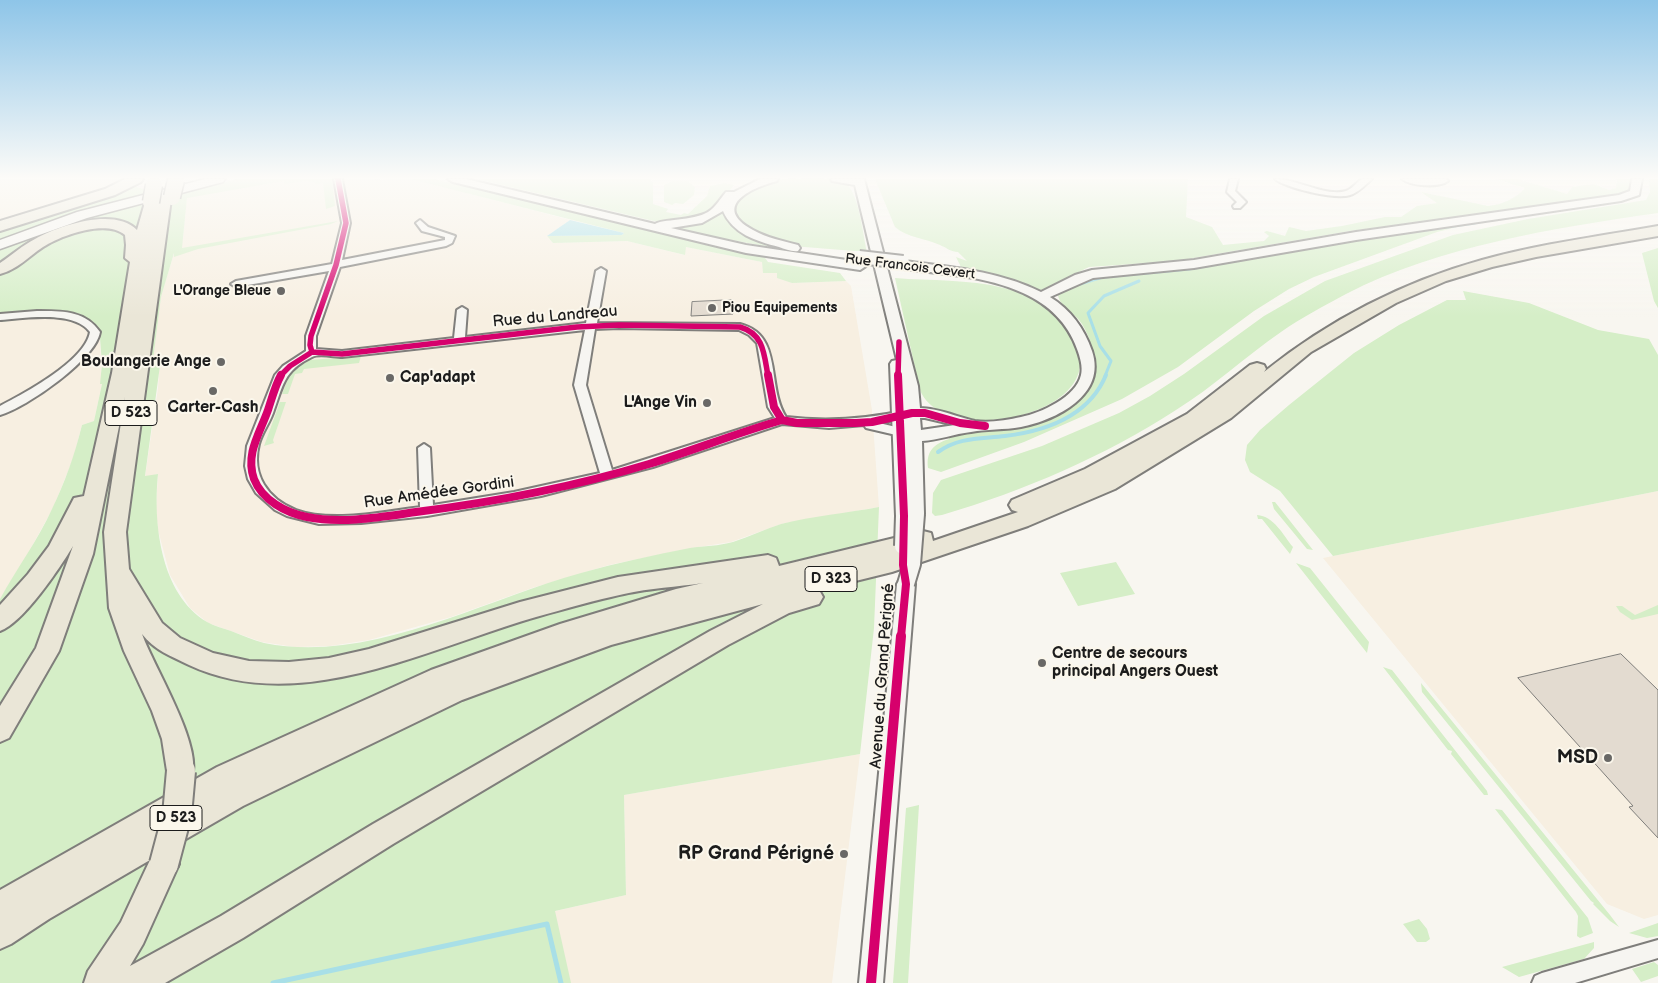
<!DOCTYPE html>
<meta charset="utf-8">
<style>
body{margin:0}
canvas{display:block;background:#f8f6f0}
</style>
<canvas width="1658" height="983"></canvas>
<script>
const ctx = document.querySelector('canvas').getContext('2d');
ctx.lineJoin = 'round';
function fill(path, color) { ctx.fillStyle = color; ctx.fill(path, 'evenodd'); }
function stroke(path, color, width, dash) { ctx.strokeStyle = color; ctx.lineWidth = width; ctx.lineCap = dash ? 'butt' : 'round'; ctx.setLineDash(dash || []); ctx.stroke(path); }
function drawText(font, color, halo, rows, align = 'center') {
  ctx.font = font + ' "Balsamiq Sans",sans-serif'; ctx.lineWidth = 4; ctx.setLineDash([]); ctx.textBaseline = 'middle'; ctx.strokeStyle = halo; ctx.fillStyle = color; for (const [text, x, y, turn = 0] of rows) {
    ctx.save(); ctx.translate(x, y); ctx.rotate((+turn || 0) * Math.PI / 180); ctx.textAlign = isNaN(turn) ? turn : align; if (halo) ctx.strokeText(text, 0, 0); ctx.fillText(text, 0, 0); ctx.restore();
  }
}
fill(new Path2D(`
 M0,179H134L126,184L84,194L0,221Z
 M294,179L418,180L570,220L547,236L553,243L627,241L684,255L686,247L762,262L763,270L778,273L792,283L846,281L851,286L872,410L879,507L781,524L731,542L692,548L609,565L532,588L451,617L369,640L330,646L295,647L262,642L208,623L190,608L170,575L158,530L156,509L158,474L145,477L158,388L160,358L153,360L161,297L177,243L183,239L187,197Z
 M43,317L66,320L78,324L100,338L102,384L94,421L82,425L73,459L53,508L26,557L0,599V322Z
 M1658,491V915L1644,919L1607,904L1323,558Z
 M860,754L832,983H239L626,895L624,795Z`), '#f7efe1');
fill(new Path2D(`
 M237,179H332L335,206L326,209L323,183L316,184L314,182L306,181L284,184V181L187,198L182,248L338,221L331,224L198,249L174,257V253L161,297L153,360L161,358L145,476L158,474C153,522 160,594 207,622C214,626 223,628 231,631C242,635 253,640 264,643C370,664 480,601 581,573C617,563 653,555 690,548C704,546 719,546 733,542C749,537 765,529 781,524C813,516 847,513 879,507L874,628L860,754L624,795L626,895L555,911L571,983H0V599C17,568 38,540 52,509C65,482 75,454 82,425L94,421L102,384H100L102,364L100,338L78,324L66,320L43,317L0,322V221L85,194L126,184L177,199L178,194Z
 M411,179H434L717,247L763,255L768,262L840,273L846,281L792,283L777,278V273H763L762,262L686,247L685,255L627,241L553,243L547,236L622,235L624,233Z
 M477,179H650L653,183V204L668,209L666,212L681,215L684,213L688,214L707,196L710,186L724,183L734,185L717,208L704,216L662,223Z
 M783,179C799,179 831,175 845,183C859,191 863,236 867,252L792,246L773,241L740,224L731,210L736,198L768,181Z
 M875,179H1188L1186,217L1212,227L1223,245L1264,241L1269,236L1264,232L1267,231L1285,236L1289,227L1306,231L1342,226L1385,217H1401L1417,206L1437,203L1421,192L1488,206C1501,205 1517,198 1525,188L1496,179H1518L1567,194L1572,187L1594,184L1609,190L1616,188L1617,179H1631L1628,191L1616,195L1350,231L1176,261L1089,267L1041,290L962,269L956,257L967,261L958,252C951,252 947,248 940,245C925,238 908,238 895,227Z
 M1649,179H1658V213C1554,228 1439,246 1346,294C1324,306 1301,318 1281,332C1245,357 1213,387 1176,410C1105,456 1024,491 942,515L935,516L932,513L933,493L941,480L1042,446L1119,413L1150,396L1184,374L1264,316L1325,281L1453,235L1528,219L1646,200L1650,192Z
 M672,181H688L695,187L694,195L683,204L675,203L672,205L664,202V185Z
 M722,209L726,213L778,246L775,248L666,228Z
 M1485,220L1437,232L1314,277L1289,289L1254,311L1178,367L1122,399L1024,442L941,472L928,468C926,452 933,444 949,439V436L1031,425C1055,418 1089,400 1094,372C1096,364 1094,357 1092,349C1090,340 1087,332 1082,324C1076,314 1059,306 1058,295L1059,293L1093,277Z
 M1658,248V308L1654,301L1642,253Z
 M895,278C931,281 968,279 1004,288C1030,294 1063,311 1073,337C1076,346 1081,355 1080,366C1074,422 940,442 920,390Z
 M1463,291L1529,303L1598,330L1649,339L1658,355V491L1333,556L1280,491L1250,472L1245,460L1247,445L1260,430L1289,405L1354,353L1399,325L1447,300H1466Z
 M361,356L359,363L304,369L302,373L295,374L288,394H282L291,371L310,360Z
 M280,402H286L273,440L274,443L264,446Z
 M1272,502H1275L1313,550L1307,549L1274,509Z
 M1257,515C1274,516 1283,535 1293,547L1290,554L1262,519H1258Z
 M1116,562L1135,594L1078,606L1060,573Z
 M1296,563L1310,568L1369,642L1367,653Z
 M1658,605V614L1632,620L1620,612L1616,606H1622L1635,615Z
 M1383,667L1392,670L1487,791L1488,795H1484L1451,754L1452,751L1448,750Z
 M1421,683L1610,915L1619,927L1610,921L1593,904L1594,903L1591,901L1422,692Z
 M919,805L908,983H893L906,808Z
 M1495,809L1502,810L1588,918L1593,933L1580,938L1577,936L1578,916L1576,912Z
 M1419,919L1427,929L1430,939L1426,942H1417L1403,924Z
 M1658,923V936L1647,938L1629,933Z
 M1594,942V948L1584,959L1519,977L1502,967Z
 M1654,962L1658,965V976L1641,982L1632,969Z`), '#d5eec7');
fill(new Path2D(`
 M570,220L624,233L622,235L547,236Z`), '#a8dfe7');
stroke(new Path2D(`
 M1403,233L1475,223
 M1080,284L1103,277L1189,269L1285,252
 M1105,376L1111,361L1100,346L1088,313L1104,296L1139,281`), '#a8dfe7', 3);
stroke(new Path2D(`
 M938,452C959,437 980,439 1005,436C1046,431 1089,416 1106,375`), '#a8dfe7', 4);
stroke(new Path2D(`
 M273,983L547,924L561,983`), '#a8dfe7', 5);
const building = new Path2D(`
 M733,300V314L691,316L692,302Z
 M1621,654L1658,690V838L1629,807L1633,806L1518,678Z`);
fill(building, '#e3dbd0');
stroke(building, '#7f7e7b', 1);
const minor = new Path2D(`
 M334,179H342L350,223L342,260L445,240V237L422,231L416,223L420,220L428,227L455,236L452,243L446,246L340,267L316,336V349L342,351L454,338L457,310L462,307L467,310L465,337L586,323L596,271L601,268L606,271L597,323L740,324C784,335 766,386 786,417C827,422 867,419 907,410L913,414L911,417L879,423L913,431L915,434L909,438L866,428L864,425L829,428L782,424L653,467L541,496L427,516L361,523L319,524L287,516L275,510L256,493L248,479L245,466L247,446L275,375L283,366L306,351V336L329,271L236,287L231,284L236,281L332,264L342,223ZM619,328L739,330L749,335L757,343L768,407L775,418L612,470L586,385L595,329ZM585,330L574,385L600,473L514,492L433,505L430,448L424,444L418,448L420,507C384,512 331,523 296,510C268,499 251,475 259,444C262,433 269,424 273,413C283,386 283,371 312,357C319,353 334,357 342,357Z
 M1230,179H1238L1235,191L1246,202L1240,208H1234L1233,206L1237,202L1227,192Z
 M1275,179C1297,179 1326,197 1346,191C1352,189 1356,183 1362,179H1372C1366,184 1358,193 1350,195C1336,200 1286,188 1275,179Z
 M1402,179H1446L1448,181C1438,188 1411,186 1402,179Z
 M37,311C61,311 85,310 100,332C96,359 26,408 0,415V406C25,393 85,361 90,332C74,310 24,318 0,320V314Z
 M1658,940V958L1575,983H1532L1535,976L1542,973Z`);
const tertiary = new Path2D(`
 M448,179H466L655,224C661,219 693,221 708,212C716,207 720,199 726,192H734L760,179H778L777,181C750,188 711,207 753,230C767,238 783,241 798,245L800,248L798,251C792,252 785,249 779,247C756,241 733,234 723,211L702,223L671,228L746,245L860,262L866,266L860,270L746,253L453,182Z
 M831,179H864L918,386L920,408C938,408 957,417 975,421C988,423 1008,420 1021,417C1041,413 1076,397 1081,375C1083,367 1080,357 1077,349C1067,322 1049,305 1023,293C986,276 944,274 904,269L898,265L900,262L904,261C950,267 999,271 1041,292L1075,275L1092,270L1194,260L1356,232L1619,195L1630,191L1632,179H1642L1639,195L1621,201L1356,240L1194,268L1093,278L1050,297C1071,310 1084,328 1092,351C1107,395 1056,420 1021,427C1004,430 987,429 971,432C954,434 939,440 922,441L924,514L922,518L916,520L911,519L904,522L898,520L896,516L890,364L892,361L897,360L855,185L832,181ZM920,418H925L955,425L921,430Z
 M906,577L912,579L915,584L883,983H859L897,584L900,579Z`);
const secondary = new Path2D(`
 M205,179H225L223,182L87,218L0,249V240L77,212Z`);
const trunk = new Path2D(`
 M125,179H143L141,182L115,195L0,231V221L105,189Z
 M164,195L169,196L171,199L126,532L129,569L162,623L180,638L213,653L249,661L289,662L329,658L369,649L520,602L618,577L768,555L776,558L779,566L923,531L931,533L933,541L1018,512L1012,510L1009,505L1012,500L1085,469L1187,414L1250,365L1257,363L1264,365L1266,369L1264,372C1329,320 1403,282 1482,260C1540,244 1600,236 1658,226V236L1536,257L1492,267L1446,281L1396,303L1311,352L1231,418L1115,489L1028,526L892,572L819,590L823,597L819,604L789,613L728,645L393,844L243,938L165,983H84L88,971L121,922L150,860L49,919L11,944L0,949V890L217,767L431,670L560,624L676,589L703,583C677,587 650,588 624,594C595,600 565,609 536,617C428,648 300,717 189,665C171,656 154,650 142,634C154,668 205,748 191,780L181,784L171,780L167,771L162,739L152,711L124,651L109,608L104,532L125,397L93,554L59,651L9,738L0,742V706L36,648L73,546C60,568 23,623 0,631V605L28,574L49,546L74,498L84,496L112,373L130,262L125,258L126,245L125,235C106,219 62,235 43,247C29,256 17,270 0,274V263C12,255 23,245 35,239C60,225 115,207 137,230L146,199L151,198L157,200L159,196ZM763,604L710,631L373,824L221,916L130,966L143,944L179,864L175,853L167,850L243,806L462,700L611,645Z`);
stroke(minor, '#7f7e7b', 4);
stroke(tertiary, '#7f7e7b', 4);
stroke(secondary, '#7f7e7b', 3);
stroke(trunk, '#7f7e7b', 4);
fill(minor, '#f6f5f1');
fill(tertiary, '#f6f5f1');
fill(secondary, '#f6f5f1');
fill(trunk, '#eae6d7');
const tertiaryBridgeFar1 = new Path2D(`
 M859,257L903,262`);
const tertiaryBridge = new Path2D(`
 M903,546L904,516
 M906,584L912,564L916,514`);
const trunkBridgeFar1 = new Path2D(`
 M172,197L176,180
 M151,202L154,185`);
const trunkBridge = new Path2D(`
 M164,864L177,815L181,771`);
stroke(tertiaryBridgeFar1, '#7f7e7b', 16, []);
stroke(tertiaryBridge, '#7f7e7b', 20, []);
stroke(trunkBridgeFar1, '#7f7e7b', 19, []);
stroke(trunkBridge, '#7f7e7b', 32, []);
stroke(tertiaryBridgeFar1, '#f6f5f1', 12);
stroke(tertiaryBridge, '#f6f5f1', 16);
stroke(trunkBridgeFar1, '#eae6d7', 16);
stroke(trunkBridge, '#eae6d7', 28);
stroke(new Path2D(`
 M338,179L346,223L336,265L311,336L310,345L312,352L342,354L577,327L619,325L740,327C764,334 764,354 768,376
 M280,376L290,366L312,352
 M898,376L899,342`), '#d6006c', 5.5);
stroke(new Path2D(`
 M281,375C275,386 272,398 268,410C260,433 245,454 254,479C262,500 286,513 307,517C342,524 381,517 416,512C495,502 573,487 649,464C694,450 737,433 782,420
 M768,375L774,407L782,420L797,423H855L872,422L912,413H925L960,423L985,426
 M898,375L904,516L903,565L906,584L901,637`), '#d6006c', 8);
stroke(new Path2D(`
 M871,983L901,636`), '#d6006c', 10);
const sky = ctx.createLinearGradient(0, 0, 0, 317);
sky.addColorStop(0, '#8ec5e8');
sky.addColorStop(0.56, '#fcfbf8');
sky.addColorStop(1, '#fcfbf800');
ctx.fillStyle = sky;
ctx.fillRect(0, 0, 1658, 317);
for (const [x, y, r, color] of [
 [281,291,5,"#696866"],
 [712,308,5,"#696866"],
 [221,362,5,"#696866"],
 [390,378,5,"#696866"],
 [213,391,5,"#696866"],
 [707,403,5,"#696866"],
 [1042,663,5,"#696866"],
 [1608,758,5,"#696866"],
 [844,854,5,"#696866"]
]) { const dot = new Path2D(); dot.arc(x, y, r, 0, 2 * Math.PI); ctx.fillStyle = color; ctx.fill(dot); stroke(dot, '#fbf7ec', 2); }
drawText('14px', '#1c1c1c', '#fbf7ec', [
 ["Rue Francois Cevert",910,267,7]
]);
drawText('bold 14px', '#1c1c1c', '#fbf7ec', [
 ["L'Orange Bleue",271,291],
 ["Piou Equipements",722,308,"left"]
], 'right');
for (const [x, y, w] of [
 [131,413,52],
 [831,579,52],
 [176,818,52]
]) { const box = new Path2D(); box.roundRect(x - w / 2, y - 12.5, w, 25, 4); ctx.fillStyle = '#fbf7ec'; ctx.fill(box); stroke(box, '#1c1c1c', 1); }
drawText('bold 15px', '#1c1c1c', null, [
 ["D 523",131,413],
 ["D 323",831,579],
 ["D 523",176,818]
]);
drawText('16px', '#1c1c1c', '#fbf7ec', [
 ["Rue du Landreau",555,317,-5],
 ["Rue Amédée Gordini",439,493,-8],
 ["Avenue du Grand Périgné",883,676,-86]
]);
drawText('bold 16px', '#1c1c1c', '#fbf7ec', [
 ["Boulangerie Ange",211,362],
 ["Cap'adapt",400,378,"left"],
 ["L'Ange Vin",697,403],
 ["Carter-Cash",213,408,"center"],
 ["Centre de secours",1052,654,"left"],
 ["principal Angers Ouest",1052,672,"left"]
], 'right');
drawText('bold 19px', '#1c1c1c', '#fbf7ec', [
 ["MSD",1598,758],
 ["RP Grand Périgné",834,854]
], 'right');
</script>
